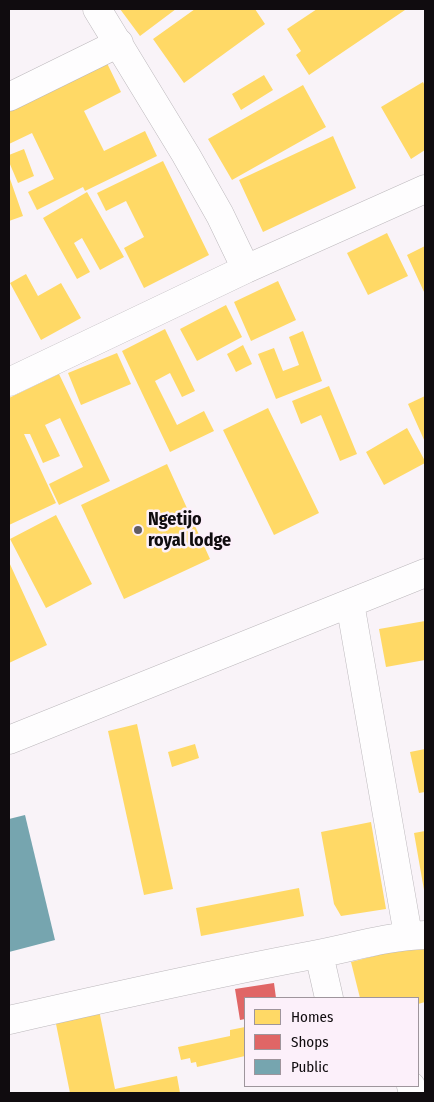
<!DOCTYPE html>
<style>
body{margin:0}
#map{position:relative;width:434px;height:1102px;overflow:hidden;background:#f9f3f8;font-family:"Fira Sans Condensed",sans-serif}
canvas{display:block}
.frame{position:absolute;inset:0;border:10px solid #100c0f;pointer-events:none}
.legend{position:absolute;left:244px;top:997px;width:175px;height:90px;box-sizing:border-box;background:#fcf0fa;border:1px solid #9e959c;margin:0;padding:6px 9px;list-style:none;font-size:15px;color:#100c0f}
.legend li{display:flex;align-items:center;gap:10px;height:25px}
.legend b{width:25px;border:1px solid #9e959c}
</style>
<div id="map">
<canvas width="434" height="1102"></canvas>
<div class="frame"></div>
<ul class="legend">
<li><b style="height:14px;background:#ffd966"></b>Homes</li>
<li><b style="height:14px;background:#e06666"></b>Shops</li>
<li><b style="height:14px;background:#76a5af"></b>Public</li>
</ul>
</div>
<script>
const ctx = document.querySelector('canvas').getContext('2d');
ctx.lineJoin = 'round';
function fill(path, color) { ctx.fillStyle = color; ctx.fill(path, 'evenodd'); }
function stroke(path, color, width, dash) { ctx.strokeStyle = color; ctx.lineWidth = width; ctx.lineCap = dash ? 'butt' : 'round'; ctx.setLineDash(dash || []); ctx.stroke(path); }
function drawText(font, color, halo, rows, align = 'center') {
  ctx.font = font + ' "Fira Sans Condensed",sans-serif'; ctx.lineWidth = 5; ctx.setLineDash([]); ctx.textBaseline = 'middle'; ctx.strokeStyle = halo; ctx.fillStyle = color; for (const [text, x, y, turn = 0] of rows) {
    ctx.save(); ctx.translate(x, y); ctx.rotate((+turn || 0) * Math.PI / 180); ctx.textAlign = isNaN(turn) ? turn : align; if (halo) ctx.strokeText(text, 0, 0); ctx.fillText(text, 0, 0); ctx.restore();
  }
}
fill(new Path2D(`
 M120,9H176L140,36Z
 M195,9H255L265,24L184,83L153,39Z
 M317,9H404L405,10L309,75L296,55L301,51L287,29Z
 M105,59L121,92L84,111L104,151L145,131L157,156L85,191L83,187L37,210L28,192L54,179L32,133L9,144V103Z
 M264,75L273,90L241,110L232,94Z
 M423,82L425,86V150L411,159L381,107Z
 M303,85L326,127L232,180L208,139Z
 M333,136L356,188L263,232L239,180Z
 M24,149L34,176L18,183L9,162V155Z
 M163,161L209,255L144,288L124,248L144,237L126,201L106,211L97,193Z
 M9,176L23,216L9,221Z
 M87,192L124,257L100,270L82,238L74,243L90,272L77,279L43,218Z
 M387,233L408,276L368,295L347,253Z
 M425,246V294L407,255Z
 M26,274L38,296L61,283L81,318L41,340L10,283Z
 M278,281L296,320L251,341L234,302Z
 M226,305L242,337L197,361L180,329Z
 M165,329L195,391L182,397L170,373L155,381L177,425L204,411L214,431L170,452L122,351Z
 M303,331L322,381L276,399L258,354L274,348L283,371L299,365L289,337Z
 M243,345L252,364L236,372L227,354Z
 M117,353L131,384L81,405L68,373Z
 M59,374L110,481L59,505L49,484L83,467L60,418L45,425L60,456L43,463L30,434H24L56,503L9,525V398Z
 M329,386L357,454L340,461L321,415L301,424L292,401Z
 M425,396V442L408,404Z
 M268,408L319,513L274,535L223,430Z
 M407,428L425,461V463L384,485L366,452Z
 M167,464L210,559L124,599L81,505Z
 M56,515L92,584L46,608L10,539Z
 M9,562L47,645L9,663Z
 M425,621V660L386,667L379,629Z
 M137,724L173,889L144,895L108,731Z
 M195,744L199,758L172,767L168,752Z
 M425,749V792L419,793L410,752Z
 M371,822L386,909L341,916L334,904L321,832Z
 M425,831V890H424L414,833Z
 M299,888L304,916L201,936L196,908Z
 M425,943V1002L418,1004V998H360L351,962Z
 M99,1010L115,1089L177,1076L180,1093H70L55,1019Z
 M245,1027V1056L197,1067L196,1062L191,1063L190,1058L181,1060L178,1047L230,1036V1030Z`), '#ffd966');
fill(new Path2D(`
 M274,983L276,998H245V1019L240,1020L235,989Z`), '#e06666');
fill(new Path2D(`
 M25,815L55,940L9,952V819Z`), '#76a5af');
const minor = new Path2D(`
 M97,9L186,155L220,215L246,269
 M9,97L119,43
 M9,382L246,269L425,189
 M350,603L408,935
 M9,740L425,573
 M319,954L329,998
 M9,1020C110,997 211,974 313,955C350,948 388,936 425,935
 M411,1086L413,1093`);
stroke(minor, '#bcb8bc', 29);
stroke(minor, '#fefdfe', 28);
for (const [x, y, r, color] of [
 [138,530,5,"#625d61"]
]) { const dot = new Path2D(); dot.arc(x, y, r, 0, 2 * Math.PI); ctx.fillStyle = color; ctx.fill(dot); stroke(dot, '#fcf0fa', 2); }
drawText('bold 18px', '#100c0f', '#fcf0fa', [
 ["Ngetijo",148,520],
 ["royal lodge",148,541]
], 'left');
</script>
